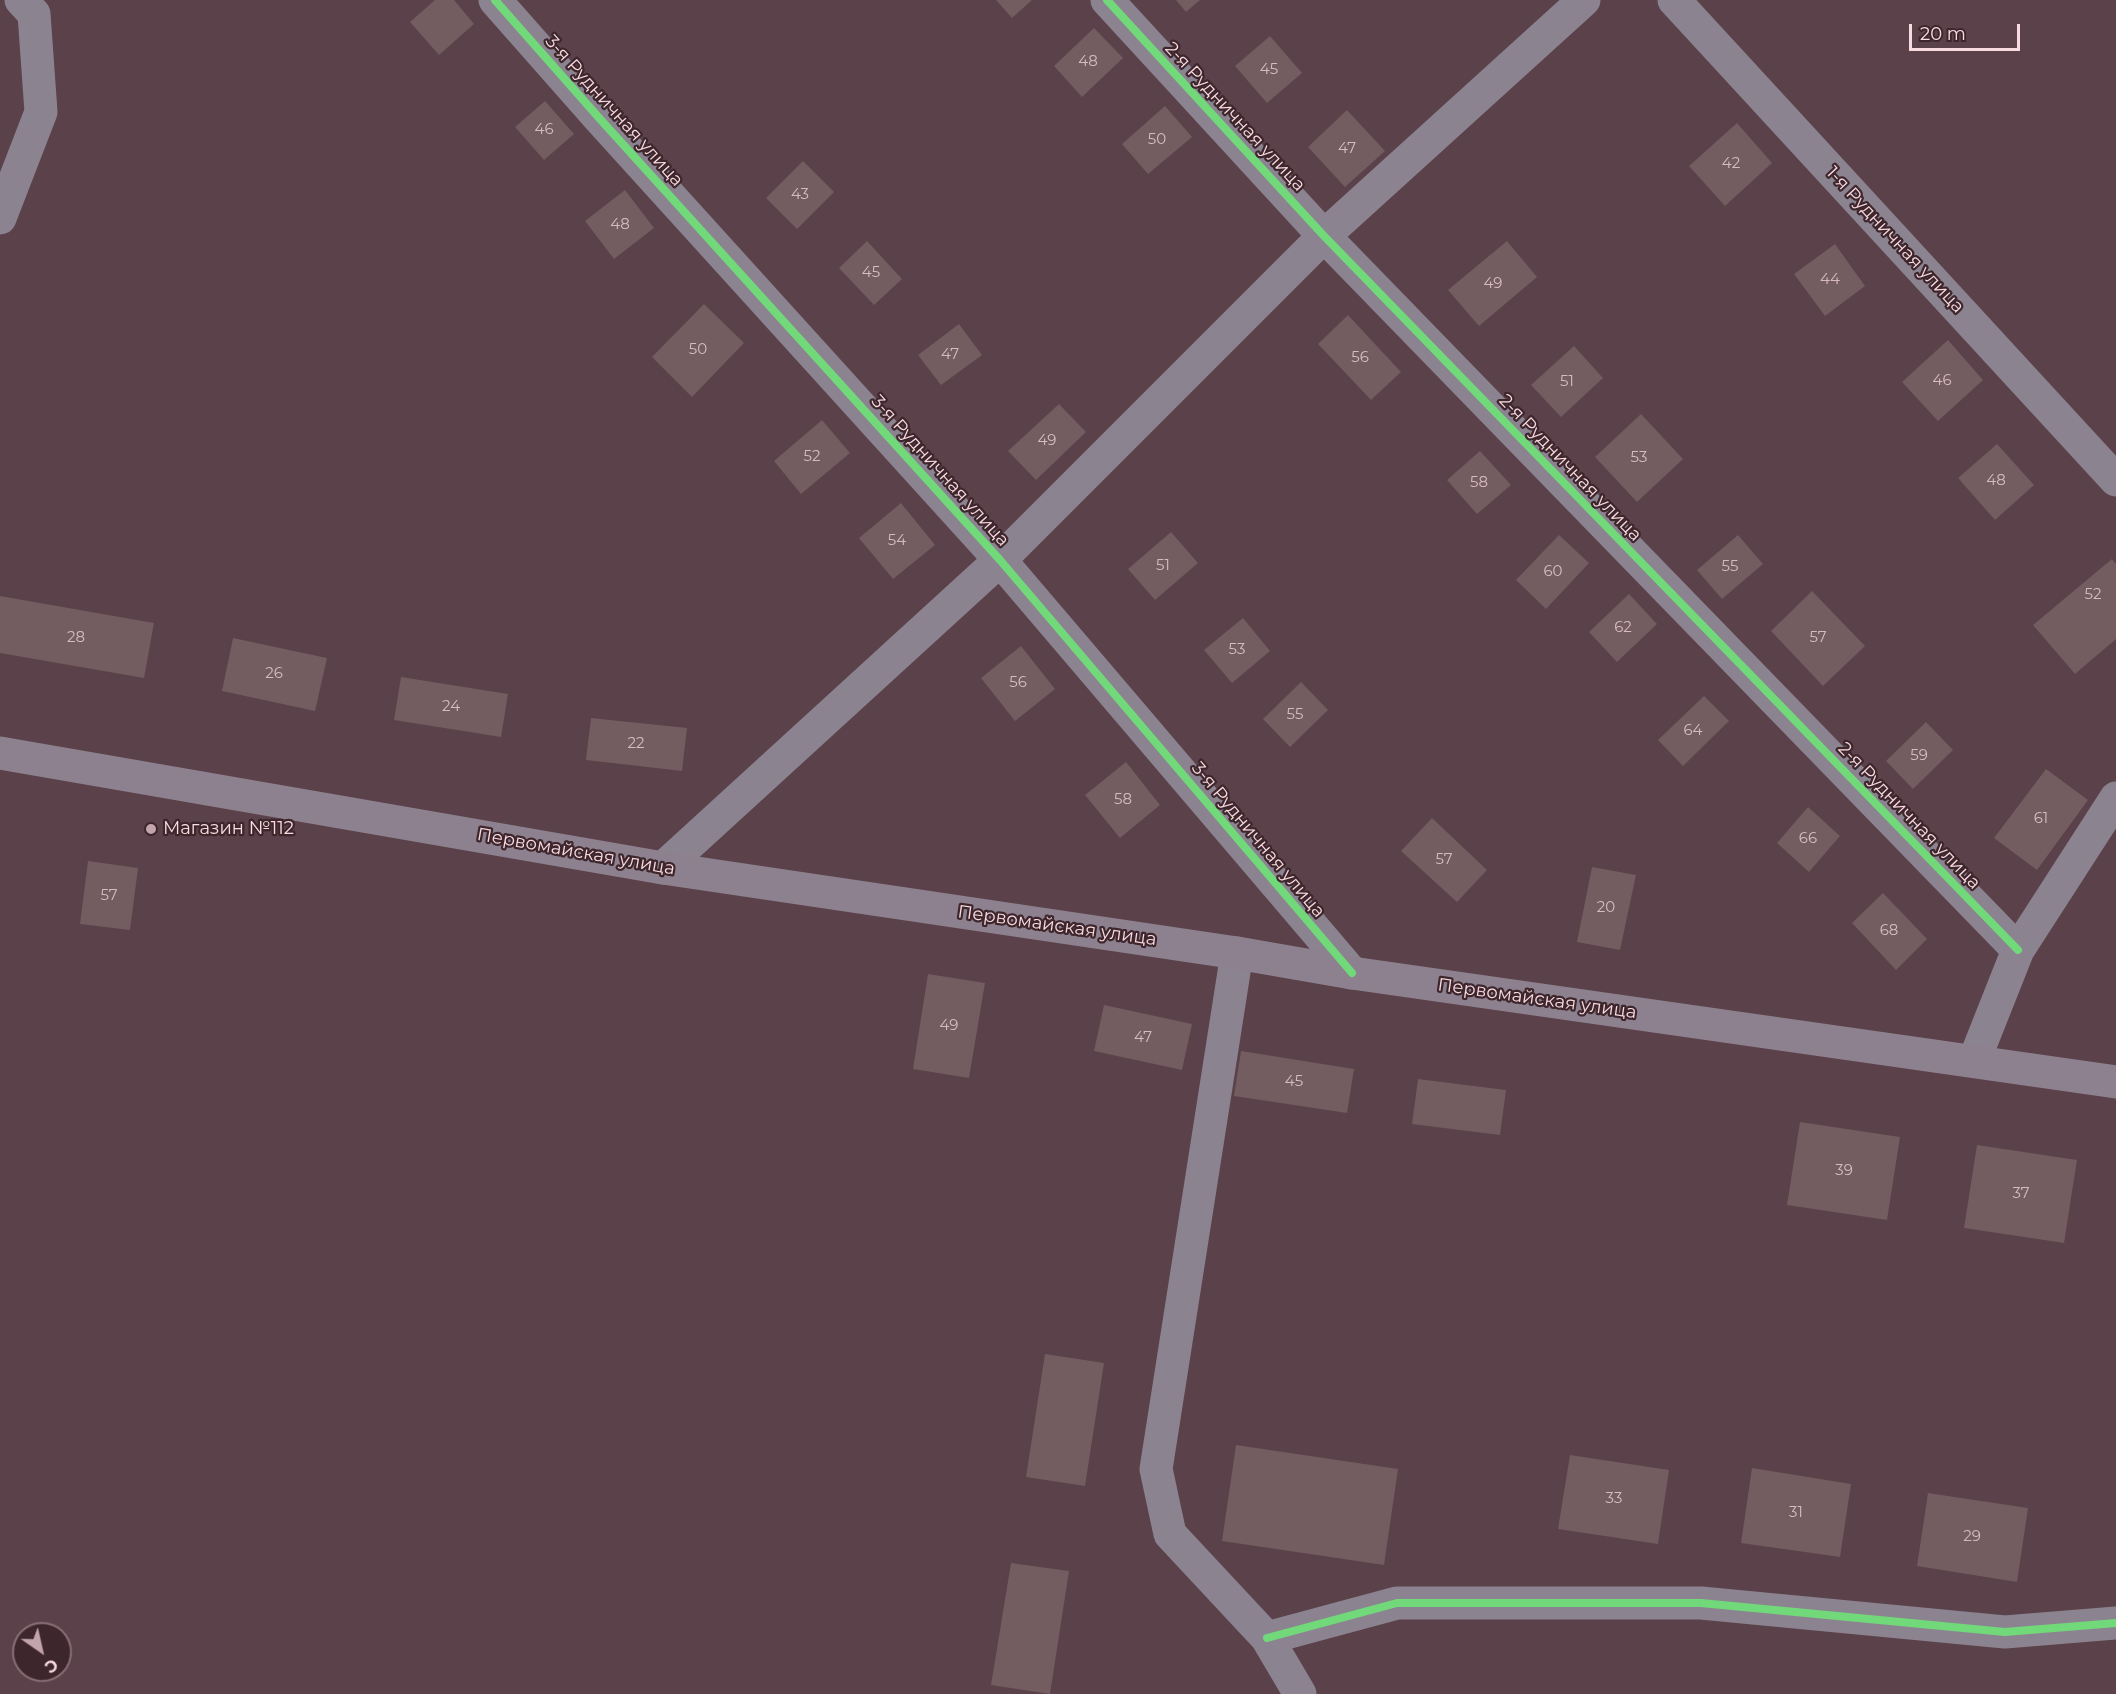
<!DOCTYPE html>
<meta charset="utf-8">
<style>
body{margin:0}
#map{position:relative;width:2116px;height:1694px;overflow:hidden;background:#5b4149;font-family:Montserrat,sans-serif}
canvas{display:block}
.north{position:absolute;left:12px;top:1622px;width:60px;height:60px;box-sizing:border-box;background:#3d262c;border:2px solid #886e74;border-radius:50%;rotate:146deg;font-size:16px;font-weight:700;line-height:24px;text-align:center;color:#f9dae1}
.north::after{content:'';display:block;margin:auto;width:21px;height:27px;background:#c2a4ac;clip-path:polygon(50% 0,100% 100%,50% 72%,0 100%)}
.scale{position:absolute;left:1909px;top:24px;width:111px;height:27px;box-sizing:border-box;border:3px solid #f9dae1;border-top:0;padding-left:8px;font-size:18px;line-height:21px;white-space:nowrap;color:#f9dae1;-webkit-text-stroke:4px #3d262c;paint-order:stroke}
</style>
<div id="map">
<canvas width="2116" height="1694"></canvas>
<div class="north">С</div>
<div class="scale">20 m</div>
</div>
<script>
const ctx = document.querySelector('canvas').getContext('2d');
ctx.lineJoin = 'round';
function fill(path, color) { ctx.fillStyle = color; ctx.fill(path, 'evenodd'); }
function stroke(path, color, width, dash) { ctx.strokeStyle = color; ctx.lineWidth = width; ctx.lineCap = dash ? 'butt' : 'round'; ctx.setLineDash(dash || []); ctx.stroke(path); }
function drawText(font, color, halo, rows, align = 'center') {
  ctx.font = font + ' Montserrat,sans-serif'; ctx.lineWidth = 4.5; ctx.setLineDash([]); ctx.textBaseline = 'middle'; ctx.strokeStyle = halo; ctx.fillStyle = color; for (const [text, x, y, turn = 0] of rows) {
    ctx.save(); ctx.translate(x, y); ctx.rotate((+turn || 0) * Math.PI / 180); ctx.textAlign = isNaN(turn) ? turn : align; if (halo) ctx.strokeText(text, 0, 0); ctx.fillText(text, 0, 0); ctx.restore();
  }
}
fill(new Path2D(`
 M435,0H454L474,24L439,55L410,22Z
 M996,0H1032L1012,18Z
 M1176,0H1200L1186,12Z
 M1094,28L1123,58L1082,97L1054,66Z
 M1270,36L1302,73L1267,103L1235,66Z
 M545,101L574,134L544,160L515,127Z
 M1165,106L1192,137L1148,174L1122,144Z
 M1347,110L1385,151L1345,187L1308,147Z
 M1737,123L1772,163L1725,206L1689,166Z
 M803,161L834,192L797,229L766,198Z
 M625,190L654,228L614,259L585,221Z
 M867,241L902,279L874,305L839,268Z
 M1507,241L1537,277L1479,326L1448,290Z
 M1835,244L1865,286L1825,316L1794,274Z
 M704,304L744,343L692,397L652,357Z
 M1348,315L1401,372L1371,400L1318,344Z
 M959,324L982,355L941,385L918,355Z
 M1948,340L1983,380L1938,421L1902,382Z
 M1574,346L1603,378L1561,417L1531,385Z
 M1059,404L1086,432L1036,480L1008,451Z
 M1641,414L1683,459L1637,502L1595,457Z
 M822,420L850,453L801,494L774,461Z
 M1997,444L2034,485L1995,520L1958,478Z
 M1480,451L1511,485L1477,514L1447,480Z
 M901,503L935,545L893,579L859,538Z
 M1171,532L1198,563L1155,600L1128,569Z
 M1559,535L1589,563L1546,609L1516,580Z
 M1738,535L1763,564L1722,599L1697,570Z
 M2112,559L2116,564V639L2075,674L2033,625Z
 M1812,591L1865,646L1823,686L1771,631Z
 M1629,594L1657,624L1617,662L1589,632Z
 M0,596L154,623L144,678L0,653Z
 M1243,618L1270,651L1232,683L1204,650Z
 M233,638L327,658L315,711L222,691Z
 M1021,646L1055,689L1015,721L981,678Z
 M401,677L508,694L501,737L394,720Z
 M1301,682L1328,710L1290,747L1263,719Z
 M1704,696L1729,721L1683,766L1658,740Z
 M591,718L687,728L682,771L586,760Z
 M1926,722L1953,750L1913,789L1886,761Z
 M1126,762L1160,805L1120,838L1085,795Z
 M2046,769L2088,800L2037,870L1994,838Z
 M1808,807L1840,836L1809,872L1777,843Z
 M1432,818L1487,870L1457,902L1401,851Z
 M88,861L138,868L130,930L80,924Z
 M1592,867L1636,875L1620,950L1577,942Z
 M1883,893L1927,939L1896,970L1852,923Z
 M928,974L985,983L969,1078L913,1069Z
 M1104,1005L1192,1024L1182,1070L1094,1051Z
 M1241,1051L1354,1069L1347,1113L1234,1096Z
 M1418,1079L1506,1090L1500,1135L1412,1124Z
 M1800,1122L1900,1137L1887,1220L1787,1205Z
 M1977,1145L2077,1160L2064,1243L1964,1228Z
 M1045,1354L1104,1363L1085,1486L1026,1477Z
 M1236,1445L1398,1469L1384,1565L1222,1541Z
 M1570,1455L1669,1470L1658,1544L1558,1529Z
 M1752,1468L1851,1484L1840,1557L1741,1543Z
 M1928,1493L2028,1508L2017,1582L1917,1566Z
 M1011,1563L1069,1571L1050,1694L991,1685Z`), '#735d60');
stroke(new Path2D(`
 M495,0L600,119L1000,560L1352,973
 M1107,0L1324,236L2018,950
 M1674,0L2116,480
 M0,218L41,112L34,14L21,0
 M663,868L1000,560L1324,236L1584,0
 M1237,953L1156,1469L1170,1534L1267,1638L1300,1694
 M1974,1061L2018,950L2116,798
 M1267,1638L1397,1603H1701L2005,1632L2116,1623`), '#8c8391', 33);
stroke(new Path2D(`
 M0,753L663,868L1237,953L1352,973L2116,1082`), '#8e818f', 33);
stroke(new Path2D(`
 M495,0L600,119L1000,560L1352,973
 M1107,0L1324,236L2018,950
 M1267,1638L1397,1603H1701L2005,1632L2116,1623`), '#71d979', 8);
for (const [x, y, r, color] of [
 [151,829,6,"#c2a4ac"]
]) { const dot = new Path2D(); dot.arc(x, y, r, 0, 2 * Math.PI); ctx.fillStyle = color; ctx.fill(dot); stroke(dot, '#3d262c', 2); }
drawText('15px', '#d8bbc1', null, [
 ["48",1088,62],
 ["45",1269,70],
 ["46",544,130],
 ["50",1157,140],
 ["47",1347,149],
 ["42",1731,164],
 ["43",800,195],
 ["48",620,225],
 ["45",871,273],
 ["44",1830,280],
 ["49",1493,284],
 ["50",698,350],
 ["47",950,355],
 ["56",1360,358],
 ["46",1942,381],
 ["51",1567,382],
 ["49",1047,441],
 ["52",812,457],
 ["53",1639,458],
 ["48",1996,481],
 ["58",1479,483],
 ["54",897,541],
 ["51",1163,566],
 ["55",1730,567],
 ["60",1553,572],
 ["52",2093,595],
 ["62",1623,628],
 ["28",76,638],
 ["57",1818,638],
 ["53",1237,650],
 ["26",274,674],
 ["56",1018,683],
 ["24",451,707],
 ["55",1295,715],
 ["64",1693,731],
 ["22",636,744],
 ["59",1919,756],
 ["58",1123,800],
 ["61",2041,819],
 ["66",1808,839],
 ["57",1444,860],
 ["57",109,896],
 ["20",1606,908],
 ["68",1889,931],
 ["49",949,1026],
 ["47",1143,1038],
 ["45",1294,1082],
 ["39",1844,1171],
 ["37",2021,1194],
 ["33",1614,1499],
 ["31",1796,1513],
 ["29",1972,1537]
]);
drawText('18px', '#f9dae1', '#3d262c', [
 ["3-я Рудничная улица",614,111,48],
 ["2-я Рудничная улица",1235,117,47],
 ["1-я Рудничная улица",1895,240,47],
 ["2-я Рудничная улица",1570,468,46],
 ["3-я Рудничная улица",940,471,48],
 ["2-я Рудничная улица",1909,816,46],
 ["3-я Рудничная улица",1258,840,50],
 ["Первомайская улица",576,852,10],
 ["Первомайская улица",1057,926,8],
 ["Первомайская улица",1537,999,8]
]);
drawText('18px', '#f9dae1', '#3d262c', [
 ["Магазин №112",163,829]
], 'left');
</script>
